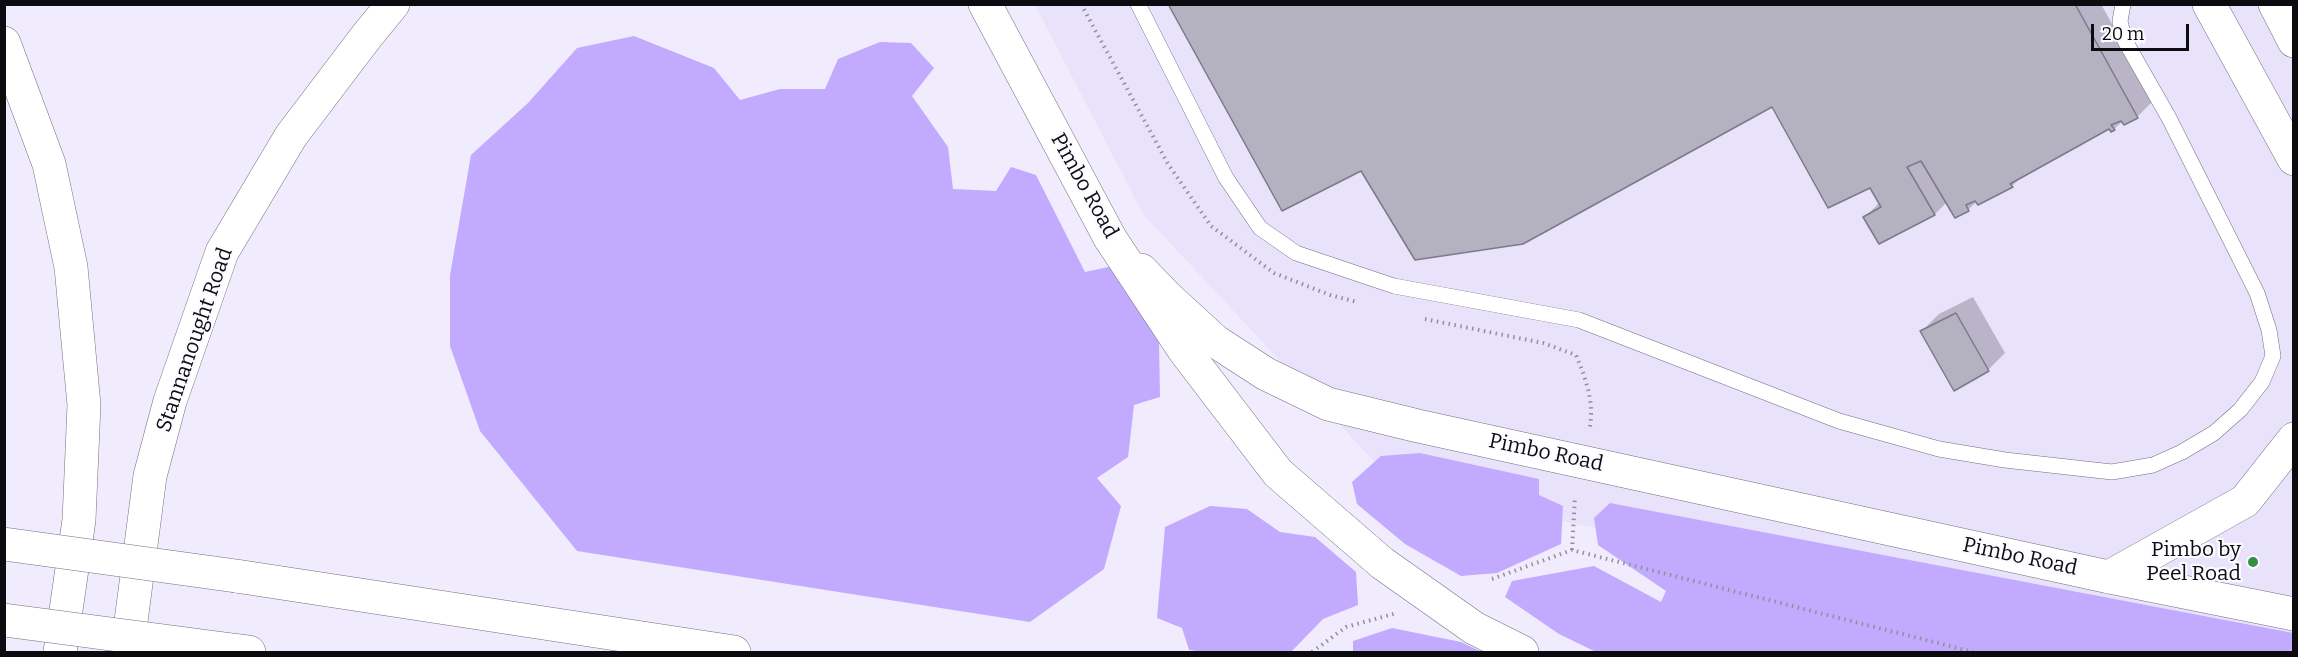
<!DOCTYPE html>
<style>
body{margin:0}
#map{position:relative;width:2298px;height:657px;overflow:hidden;background:#f0ecfd;font-family:Bitter,serif}
canvas{display:block}
.frame{position:absolute;inset:0;border:6px solid #0c0b10;pointer-events:none}
.scale{position:absolute;left:2091px;top:24px;width:98px;height:27px;box-sizing:border-box;border:3px solid #0c0b10;border-top:0;padding-left:8px;font-size:18px;line-height:21px;white-space:nowrap;color:#0c0b10;-webkit-text-stroke:4px #fcfbff;paint-order:stroke}
</style>
<div id="map">
<canvas width="2298" height="657"></canvas>
<div class="frame"></div>
<div class="scale">20 m</div>
</div>
<script>
const ctx = document.querySelector('canvas').getContext('2d');
ctx.lineJoin = 'round';
function fill(path, color) { ctx.fillStyle = color; ctx.fill(path, 'evenodd'); }
function stroke(path, color, width, dash) { ctx.strokeStyle = color; ctx.lineWidth = width; ctx.lineCap = dash ? 'butt' : 'round'; ctx.setLineDash(dash || []); ctx.stroke(path); }
function drawText(font, color, halo, rows, align = 'center') {
  ctx.font = font + ' Bitter,serif'; ctx.lineWidth = 4.5; ctx.setLineDash([]); ctx.textBaseline = 'middle'; ctx.strokeStyle = halo; ctx.fillStyle = color; for (const [text, x, y, turn = 0] of rows) {
    ctx.save(); ctx.translate(x, y); ctx.rotate((+turn || 0) * Math.PI / 180); ctx.textAlign = isNaN(turn) ? turn : align; if (halo) ctx.strokeText(text, 0, 0); ctx.fillText(text, 0, 0); ctx.restore();
  }
}
fill(new Path2D(`
 M1035,5H2293V652H2221L1400,489L1143,214Z`), '#e8e2fb');
fill(new Path2D(`
 M634,36L714,68L740,100L780,89H825L838,59L880,42L911,43L934,68L912,96L948,147L953,189L996,191L1011,167L1036,175L1085,272L1113,266L1159,342L1160,397L1134,405L1128,457L1097,478L1121,506L1104,569L1030,622L577,551L480,431L450,346V275L471,155L528,103L577,48Z
 M1420,453L1539,479V495L1563,506L1561,544L1497,573L1461,576L1405,544L1357,504L1352,482L1381,456Z
 M1610,503L2293,633V652H1596L1559,634L1505,597L1512,581L1594,566L1661,602L1666,591L1598,545L1594,518Z
 M1210,506L1247,509L1280,532L1315,537L1356,572L1358,605L1323,619L1291,652H1204L1189,650L1182,628L1157,618L1165,527Z
 M1392,628L1461,642L1482,652H1353V641Z`), '#c2aafe');
fill(new Path2D(`
 M1170,4H2101L2154,100L2137,117L2123,121L2114,129L2110,127L2024,174L2012,186L1979,203L1977,201L1968,210L1947,202L1935,214L1879,242L1865,217L1880,202L1870,186L1773,105L1361,169Z
 M1973,297L2005,353L1988,370L1922,331L1939,314Z`), '#0003');
const building = new Path2D(`
 M1168,4H2075L2138,118L2124,125L2121,121L2111,125L2115,130L2111,132L2109,129L2010,184L2013,187L1978,205L1975,201L1966,205L1969,211L1955,218L1921,161L1907,167L1935,215L1879,244L1863,217L1881,207L1870,188L1828,208L1772,107L1523,244L1415,260L1361,171L1282,211Z
 M1956,313L1989,371L1954,391L1920,331Z`);
fill(building, '#b4b1c1');
stroke(building, '#7c7988', 1.5);
const service = new Path2D(`
 M1138,4L1226,178L1260,228L1296,253L1394,286L1579,320L1839,421L1939,449L2005,460L2112,472L2153,465L2182,452L2214,433L2240,410L2262,382L2273,356L2269,330L2257,293L2169,118L2124,39L2120,21L2123,4`);
const tertiary = new Path2D(`
 M2209,4L2294,159
 M2275,4L2294,41
 M1141,270L1167,297L1215,341L1266,374L1328,404L1418,426L2109,577L2294,614
 M2109,577L2245,501L2294,439`);
const primary = new Path2D(`
 M985,4L1110,238
 M4,43L49,164L71,267L84,405L79,520L60,652
 M127,652L150,476L170,401L222,252L291,136L366,37L393,4`);
const motorway = new Path2D(`
 M1110,238L1184,350L1278,473L1382,563L1474,628L1522,652
 M236,576L734,652
 M225,649L249,652`);
stroke(service, '#726f7e', 16);
stroke(tertiary, '#726f7e', 34);
stroke(primary, '#726f7e', 34);
stroke(motorway, '#726f7e', 34);
stroke(new Path2D(`
 M1081,4L1168,164L1211,226L1274,273L1330,295L1357,302
 M1425,319L1543,343L1576,355C1586,380 1594,400 1590,427
 M1572,550L1575,497
 M1492,579L1572,550L1973,652
 M1312,652L1346,627L1397,613`), '#928f9b', 4, [1.5, 4.5]);
stroke(service, '#fff', 15);
stroke(tertiary, '#fff', 33);
stroke(primary, '#fff', 33);
stroke(motorway, '#fff', 33);
const motorwayBridge = new Path2D(`
 M4,544L236,576
 M4,620L225,649`);
stroke(motorwayBridge, '#726f7e', 34, []);
stroke(motorwayBridge, '#fff', 33);
for (const [x, y, r, color] of [
 [2253,562,6,"#329043"]
]) { const dot = new Path2D(); dot.arc(x, y, r, 0, 2 * Math.PI); ctx.fillStyle = color; ctx.fill(dot); stroke(dot, '#fcfbff', 2); }
drawText('21px', '#0c0b10', '#fcfbff', [
 ["Pimbo Road",1084,186,61],
 ["Stannanought Road",195,340,-71],
 ["Pimbo Road",1546,453,12],
 ["Pimbo Road",2020,557,12]
]);
drawText('21px', '#0c0b10', '#fcfbff', [
 ["Pimbo by",2241,550],
 ["Peel Road",2241,574]
], 'right');
</script>
